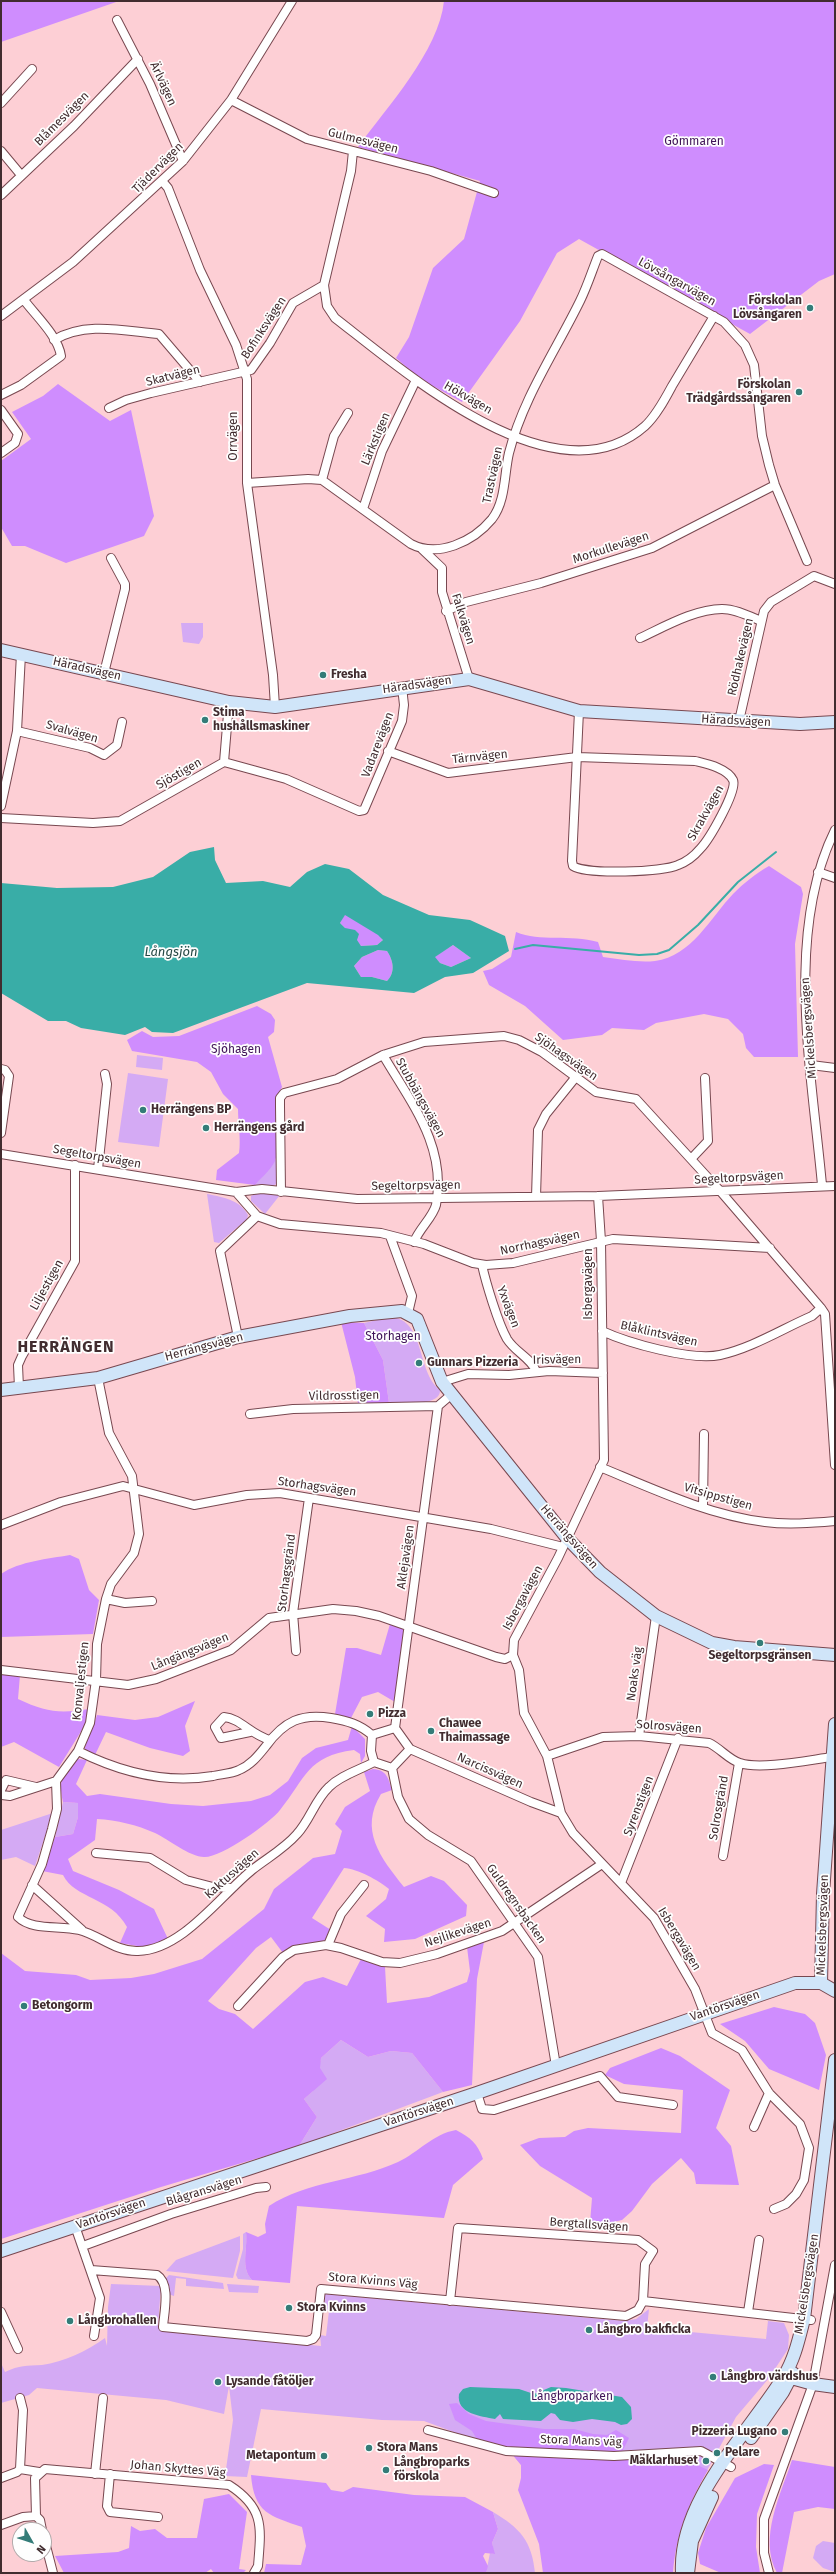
<!DOCTYPE html>
<meta charset="utf-8">
<style>
body{margin:0}
#map{position:relative;width:836px;height:2574px;overflow:hidden;background:#fdcfd5;font-family:"Fira Sans",sans-serif}
canvas{display:block}
.frame{position:absolute;inset:0;border:2px solid #412c2f;pointer-events:none}
.north{position:absolute;left:12px;top:2522px;width:40px;height:40px;box-sizing:border-box;background:#fefefe;border:1px solid #b2aaab;border-radius:50%;rotate:129deg;font-size:11px;font-weight:700;line-height:16px;text-align:center;color:#412c2f}
.north::after{content:'';display:block;margin:auto;width:14px;height:18px;background:#347c78;clip-path:polygon(50% 0,100% 100%,50% 72%,0 100%)}
</style>
<div id="map">
<canvas width="836" height="2574"></canvas>
<div class="frame"></div>
<div class="north">N</div>
</div>
<script>
const ctx = document.querySelector('canvas').getContext('2d');
ctx.lineJoin = 'round';
function fill(path, color) { ctx.fillStyle = color; ctx.fill(path, 'evenodd'); }
function stroke(path, color, width, dash) { ctx.strokeStyle = color; ctx.lineWidth = width; ctx.lineCap = dash ? 'butt' : 'round'; ctx.setLineDash(dash || []); ctx.stroke(path); }
function drawText(font, color, halo, rows, align = 'center') {
  ctx.font = font + ' "Fira Sans",sans-serif'; ctx.lineWidth = 3.5; ctx.setLineDash([]); ctx.textBaseline = 'middle'; ctx.strokeStyle = halo; ctx.fillStyle = color; for (const [text, x, y, turn = 0] of rows) {
    ctx.save(); ctx.translate(x, y); ctx.rotate((+turn || 0) * Math.PI / 180); ctx.textAlign = isNaN(turn) ? turn : align; if (halo) ctx.strokeText(text, 0, 0); ctx.fillText(text, 0, 0); ctx.restore();
  }
}
fill(new Path2D(`
 M181,623H203V637L199,644L183,642Z
 M137,1055L163,1058L162,1070L136,1067Z
 M128,1073L168,1079L159,1147L118,1142Z
 M276,1159V1184L273,1186L255,1185Z
 M260,1192L280,1195L265,1214L251,1201V1196Z
 M207,1194C223,1197 240,1200 248,1215L247,1219L219,1243L214,1242Z
 M390,1317C426,1319 416,1372 440,1390C441,1407 401,1403 389,1403L383,1360L364,1323Z
 M63,1802L78,1803V1817L73,1834L55,1837Z
 M53,1813L35,1866L16,1857L1,1860V1830Z
 M341,2040L368,2057L391,2051L412,2053L443,2092L299,2146L317,2117L304,2099L313,2091L321,2058Z
 M246,2232C248,2250 240,2267 252,2280L238,2279L236,2275L243,2249V2234Z
 M240,2236V2251L233,2278L166,2271L176,2260Z
 M169,2275L223,2283L224,2289L186,2286V2279L176,2278L174,2296L168,2294L166,2278Z
 M111,2284L161,2286L158,2325L161,2330L321,2346L320,2335L326,2336L329,2311L324,2309L325,2294L625,2321L636,2319L649,2309L647,2328L766,2339L768,2321L784,2323L789,2335L788,2349L769,2378L736,2417L696,2491L531,2477L507,2448L478,2441L424,2421L382,2420L261,2409L247,2477L225,2476L233,2420L229,2386L224,2414L166,2400L37,2388L29,2395L1,2403V2363L5,2372C20,2365 26,2366 42,2365C64,2362 87,2351 105,2338L107,2346L108,2307Z
 M227,2284L259,2286L258,2293L229,2292Z
 M493,2512C520,2528 532,2541 535,2573H486L490,2553L494,2554L492,2543L498,2529Z
 M823,2541L835,2543V2572L823,2568L813,2558L816,2546Z`), '#d4aaf4');
fill(new Path2D(`
 M1,1H119L1,42Z
 M444,1H835V274L819,281L750,334L579,239L557,253L520,321L462,402L420,379L396,358L409,337L433,268L464,239L480,181L358,147C387,107 439,51 444,1Z
 M58,384L110,421L131,410L154,516L144,536L66,563L25,546H12L1,527V461L31,439L12,412L43,396Z
 M769,866L801,887L803,894L795,944L798,1057H754L746,1048L743,1034L728,1019L704,1014L656,1023L644,1030L612,1028L602,1035L563,1040L525,1006L489,985L483,971L492,969L511,957L516,932C540,942 570,934 598,942L603,957C621,959 638,963 655,961C692,956 710,918 733,894C744,883 755,874 769,866Z
 M345,914L379,935L383,940L377,945L361,946L340,923Z
 M453,945L471,958L451,967L440,963L434,957Z
 M378,950L387,951C393,960 396,972 387,981L372,977H361L354,966L362,957Z
 M257,1006L271,1014L275,1020L274,1032L268,1037L282,1087C270,1107 281,1135 276,1158C274,1167 261,1178 255,1185L216,1180L217,1170L239,1153C241,1139 238,1124 238,1109L223,1094L211,1072L197,1062L132,1051L127,1040L142,1031L153,1037L179,1036Z
 M341,1322L364,1323L383,1360L389,1403L358,1404L355,1377Z
 M70,1555L79,1559L89,1590L99,1600L93,1634L1,1637V1574C20,1561 48,1559 70,1555Z
 M390,1624L402,1627L405,1633L395,1702L378,1692L362,1697L351,1718L335,1714L346,1648H357L381,1655Z
 M1,1673L20,1675L18,1699C46,1712 59,1714 89,1709L85,1725L59,1767L14,1742L1,1747Z
 M195,1701L185,1726L190,1751L183,1756L150,1748L106,1732L95,1755L85,1749C85,1737 94,1727 97,1715L135,1720L158,1717Z
 M352,1726L365,1739V1756L361,1763L360,1754L354,1750C307,1756 306,1778 280,1810C270,1823 221,1858 204,1857C190,1857 168,1839 155,1833C137,1825 117,1820 97,1819L95,1840L68,1859L73,1871L119,1890L154,1909L168,1939L143,1947L120,1943L127,1927C111,1897 75,1899 63,1875L42,1871L55,1837L73,1834L78,1817V1803L63,1802C58,1779 62,1775 78,1759L87,1760L76,1784L87,1796L100,1794L171,1804L203,1806L251,1801L270,1795L288,1781L302,1758L316,1748L348,1740Z
 M373,1769C387,1770 388,1778 392,1790L381,1794C359,1830 380,1857 404,1887L431,1876L444,1881L467,1905L466,1916L415,1939L384,1942L385,1929L366,1916L386,1899L389,1889C378,1880 358,1869 344,1868L312,1918L331,1930L327,1939C313,1947 301,1939 283,1953L271,1937L256,1948L208,2001L219,2009L235,2014L253,2029L305,1982L323,1977L347,1986L361,1959L385,1967L387,2003L429,1997L467,1982L470,1971L467,1947L484,1942L477,1979L472,2085L443,2092L412,2053L391,2051L368,2057L341,2040L321,2058L320,2068L327,2079L304,2099L317,2117L299,2146L161,2187L1,2239V1953L25,1971L76,1975L90,1980L131,1978L154,1974L202,1959L264,1909L274,1889L313,1858L335,1854L342,1831L335,1824L345,1807L370,1791L364,1772Z
 M774,2007L805,2014L815,2023L826,2055L819,2090L769,2069L745,2041L720,2024Z
 M661,2048L680,2056L730,2090L716,2128L731,2146L739,2185L696,2184L694,2173L681,2158L652,2184L632,2211L622,2220L609,2223L601,2228L590,2223L592,2198L540,2166L520,2145L539,2138L565,2137L574,2131L588,2128L681,2133L683,2090L624,2084L605,2075L610,2068Z
 M456,2130C470,2137 478,2144 483,2159L453,2185L444,2218L297,2206L290,2283L252,2280C240,2267 248,2250 246,2232L258,2237L266,2233L265,2224L269,2206C307,2181 357,2181 398,2162C419,2152 433,2134 456,2130Z
 M457,2403L469,2414L486,2421L544,2429H574L593,2434L607,2435L616,2430L629,2438L619,2458L666,2455L695,2457V2464L708,2470C688,2504 676,2534 673,2573H543L539,2544L518,2490L521,2478V2465L507,2448L478,2441L472,2431L455,2420L449,2404Z
 M792,2460L835,2467V2509L818,2507L794,2512L782,2573H777C758,2538 781,2494 792,2460Z
 M764,2464L774,2465L757,2514L756,2547L760,2573H721L700,2564L698,2553L706,2528L735,2478Z
 M251,2475L326,2483L331,2490L343,2492L353,2487L414,2495L465,2497L493,2512L498,2529L492,2543L495,2554L485,2553L483,2556L488,2566L486,2573H264L266,2564L301,2565L306,2546L302,2527C270,2516 254,2513 251,2475Z
 M229,2494L247,2512L239,2569L246,2570L243,2573H214L211,2569L205,2573H64L55,2556L118,2552L129,2548L131,2526L140,2531L155,2529L167,2538H197L204,2499Z`), '#cf8dfe');
fill(new Path2D(`
 M214,847L215,860L226,883L263,881L290,887L307,872L325,864L349,869L383,895L429,915L470,920L505,936L509,951L473,973L445,977L414,993L307,983L173,1033L152,1032L145,1027L125,1035L81,1028L66,1021H48L1,993V883L57,888L113,887L153,877L190,852ZM345,915L378,935L383,940L377,945L361,946L357,940L359,934L355,930L345,928L340,923ZM453,945L471,958L451,967L440,963L435,957ZM378,950L387,951C393,960 396,972 387,981L372,977H361L354,966L362,957Z
 M470,2387L519,2389L534,2394L551,2387L566,2388L622,2397L631,2407L632,2419L627,2424L621,2425L615,2422L592,2419L573,2422L560,2420L555,2414L551,2413L541,2421L503,2419L500,2414L495,2419C481,2416 456,2414 459,2394L463,2389Z`), '#39ada7');
stroke(new Path2D(`
 M515,949L533,945L639,955L657,954L669,950L698,925L738,882L776,852`), '#39ada7', 2);
const street = new Path2D(`
 M117,20L150,84L183,161
 M231,100L307,139L431,171L494,193
 M1,103L32,69
 M1,151L21,175
 M353,151L351,171L324,285L327,306L335,318C405,372 556,505 645,426C656,416 665,399 672,386C686,363 700,339 714,316
 M163,182L168,188L200,270L236,345L247,379V483L273,675L275,707
 M1,195L74,126L138,59
 M1,316L73,262L183,161L231,100L292,1
 M54,340C86,321 124,331 159,334L200,382
 M1,395L21,385L61,356C58,336 36,316 24,300
 M109,408L126,400L151,393L251,370L270,343L293,303L324,285
 M1,410L18,434L15,443L1,453
 M322,480L334,436L348,413
 M247,483L308,479L322,480L411,544C438,558 473,542 492,519C506,501 504,474 509,453C523,398 555,352 580,301C587,287 592,271 598,256L602,254L724,322L745,345L754,365L762,436L769,465L775,485L807,561
 M363,509L382,451L416,380
 M422,549L442,568V592L469,679
 M446,611L466,602L541,583L652,548L775,485
 M640,638C664,627 695,609 722,609C735,609 749,616 761,621
 M104,673L125,589V584L111,558
 M739,721L764,611L771,602L814,576L835,584
 M17,731L90,748L104,755L117,745L122,722
 M388,751L448,773L577,757L695,761C707,764 727,768 733,780C738,790 709,840 700,849C695,855 686,862 678,865C663,872 587,875 573,866L572,861L579,711
 M224,762L229,702
 M1,806L17,731L21,654
 M1,818L93,823L120,821L224,762L286,779L359,811L364,810L402,721L404,705L402,687
 M818,872L835,878
 M383,1055C411,1103 447,1146 436,1205C433,1217 419,1229 414,1242
 M811,1065L835,1068
 M1,1069L5,1070L9,1076L1,1133
 M1,1154L236,1192L262,1189L357,1199L440,1198L598,1196L835,1186
 M691,1159L708,1141L705,1078
 M98,1169L107,1084L105,1074
 M822,1185C812,1074 784,933 835,830
 M236,1192L257,1216L280,1224L381,1233L424,1244L473,1263L486,1265L513,1263L613,1239L770,1248
 M281,1192L280,1106V1098L284,1093L337,1079L383,1055L424,1042L504,1036L519,1040L542,1052L596,1092L636,1099L721,1192L821,1308L825,1314L835,1465
 M598,1196L601,1241L604,1460L558,1558L514,1640L513,1655L519,1670L524,1713L547,1756L561,1813L573,1833L654,1918L695,1989L712,2033L742,2050L769,2093L800,2124L809,2148L804,2180L796,2194L786,2204L774,2209
 M536,1197L538,1130L546,1114L575,1078
 M390,1236L412,1296L408,1313
 M482,1265C486,1283 498,1323 507,1339C515,1352 531,1358 536,1371
 M602,1331C628,1343 691,1361 720,1355C752,1348 782,1329 812,1316L821,1308
 M238,1337L220,1251L257,1216
 M98,1378L109,1433L132,1476L139,1534L134,1553L111,1584L106,1599L97,1644L96,1680L90,1723L78,1751L56,1781L57,1809L52,1829L42,1864L18,1917C32,1931 60,1925 79,1930C99,1935 116,1952 138,1951C182,1950 220,1896 252,1870C267,1858 284,1849 297,1834C310,1820 315,1800 329,1787C341,1775 360,1770 374,1762
 M442,1382L468,1374L509,1375L549,1371L603,1373
 M19,1388L18,1365L22,1356L75,1261V1165
 M250,1414L293,1409L438,1406
 M600,1467C653,1489 708,1515 765,1522C788,1525 812,1523 835,1521
 M703,1507L704,1434
 M1,1525L61,1502L123,1486L194,1505L247,1495L280,1493L491,1529L563,1547
 M106,1599L125,1603L152,1601
 M296,1651L293,1613L309,1498
 M1,1670L128,1685L156,1679L231,1650L269,1618L333,1609L356,1611L379,1616L496,1657L505,1659L513,1655
 M250,1732L221,1738L215,1727L224,1717C240,1718 251,1735 270,1740
 M372,1735L371,1751L374,1762
 M372,1735L395,1728
 M639,1736L656,1616
 M410,1749L395,1728L438,1406L452,1394
 M410,1749L531,1802L561,1813
 M78,1751C120,1772 166,1784 213,1776C221,1774 231,1774 239,1770C251,1765 258,1756 266,1746C284,1721 302,1713 331,1718C348,1721 359,1724 372,1735
 M547,1756L603,1737L639,1736L709,1743C720,1748 729,1760 740,1763C760,1770 809,1760 832,1757
 M374,1762L392,1768
 M392,1768L398,1797L409,1819L428,1835L471,1861L538,1957L556,2066
 M392,1768L410,1749
 M1,1790L6,1780L36,1787
 M1,1792L2,1795L10,1796L56,1781
 M96,1853L150,1858L186,1880L213,1887L231,1888
 M723,1856L739,1763
 M621,1883L678,1738
 M32,1885L82,1930
 M328,1945L341,1914L364,1885
 M238,2006L283,1957L294,1950L326,1945L341,1948L382,1962L400,1963L437,1954L502,1931L602,1864
 M477,2093L482,2109L494,2110L600,2076L618,2097L673,2105
 M754,2127L769,2093
 M75,2226L100,2298L94,2336
 M83,2246L171,2214L256,2188L266,2187
 M91,2270L157,2275C171,2284 164,2312 163,2327L307,2341L313,2339L316,2335L321,2289L626,2316L638,2310L643,2301
 M450,2301L458,2228L638,2240L653,2251L645,2264L643,2301L811,2320
 M1,2312L18,2349
 M748,2312L759,2240
 M428,2430L506,2451L614,2456L701,2451L731,2467
 M20,2469L39,2472
 M95,2474L103,2398
 M110,2474L107,2506L110,2512L158,2517
 M1,2478L17,2472L20,2469L23,2410L20,2398
 M36,2516L35,2478L45,2469L229,2485C265,2508 261,2528 258,2566L254,2573
 M1,2525L23,2517L36,2516L40,2520L42,2530
 M44,2538L53,2573
 M769,2573L764,2553V2519L813,2384L835,2265`);
const secondary = new Path2D(`
 M1,650L229,702L275,707L469,679L579,711L800,724L835,722
 M1,1390L98,1378L238,1337L350,1316L402,1311L417,1319L442,1382L567,1538L600,1572L656,1616L712,1643L734,1647L835,1655
 M821,1983L823,1894L835,1724
 M1,2251L477,2093L795,1983H821L835,1991
 M784,2376L813,2384L835,2387
 M751,2438L783,2392L793,2373
 M682,2573C678,2500 748,2434 784,2376C795,2358 799,2338 804,2319L835,2060
 M688,2573L692,2541L712,2497`);
stroke(street, '#784850', 10);
stroke(secondary, '#784850', 14);
stroke(street, '#fff', 8);
stroke(secondary, '#d0e5f9', 12);
for (const [x, y, r, color] of [
 [810,308,4,"#347c78"],
 [799,392,4,"#347c78"],
 [323,675,4,"#347c78"],
 [205,720,4,"#347c78"],
 [143,1110,4,"#347c78"],
 [206,1128,4,"#347c78"],
 [419,1363,4,"#347c78"],
 [760,1643,4,"#347c78"],
 [370,1714,4,"#347c78"],
 [431,1731,4,"#347c78"],
 [24,2006,4,"#347c78"],
 [289,2308,4,"#347c78"],
 [70,2321,4,"#347c78"],
 [589,2330,4,"#347c78"],
 [713,2377,4,"#347c78"],
 [218,2382,4,"#347c78"],
 [785,2432,4,"#347c78"],
 [369,2448,4,"#347c78"],
 [717,2453,4,"#347c78"],
 [324,2456,4,"#347c78"],
 [706,2461,4,"#347c78"],
 [386,2470,4,"#347c78"]
]) { const dot = new Path2D(); dot.arc(x, y, r, 0, 2 * Math.PI); ctx.fillStyle = color; ctx.fill(dot); stroke(dot, '#fefefe', 1.5); }
drawText('12px', '#412c2f', '#fefefe', [
 ["Ärlvägen",163,84,65],
 ["Blåmesvägen",62,119,-45],
 ["Gulmesvägen",363,141,14],
 ["Tjädervägen",158,168,-45],
 ["Lövsångarvägen",677,282,29],
 ["Bofinksvägen",264,328,-57],
 ["Skatvägen",173,376,-14],
 ["Hökvägen",468,398,30],
 ["Orrvägen",234,436,-90],
 ["Lärkstigen",376,439,-67],
 ["Trastvägen",493,475,-78],
 ["Morkullevägen",611,548,-18],
 ["Falkvägen",463,619,73],
 ["Rödhakevägen",741,657,-77],
 ["Häradsvägen",87,669,13],
 ["Häradsvägen",417,685,-8],
 ["Häradsvägen",736,721,3],
 ["Svalvägen",72,732,16],
 ["Vadarevägen",378,745,-69],
 ["Tärnvägen",480,757,-6],
 ["Sjöstigen",179,774,-30],
 ["Skrakvägen",706,813,-61],
 ["Mickelsbergsvägen",809,1028,-94],
 ["Sjöhagsvägen",566,1057,35],
 ["Stubbängsvägen",420,1098,61],
 ["Segeltorpsvägen",97,1157,10],
 ["Segeltorpsvägen",739,1178,-3],
 ["Segeltorpsvägen",416,1186,-1],
 ["Norrhagsvägen",540,1243,-12],
 ["Isbergavägen",589,1284,-90],
 ["Liljestigen",47,1285,-61],
 ["Yxvägen",508,1307,69],
 ["Blåklintsvägen",659,1334,13],
 ["Herrängsvägen",204,1347,-15],
 ["Irisvägen",557,1360,-1],
 ["Vildrosstigen",344,1396,-1],
 ["Storhagsvägen",317,1487,8],
 ["Vitsippstigen",718,1497,16],
 ["Herrängsvägen",569,1537,49],
 ["Aklejavägen",406,1557,-82],
 ["Storhagsgränd",287,1573,-83],
 ["Isbergavägen",523,1598,-62],
 ["Långängsvägen",190,1652,-22],
 ["Noaks väg",635,1674,-82],
 ["Konvaljestigen",81,1681,-84],
 ["Solrosvägen",669,1727,4],
 ["Narcissvägen",490,1771,24],
 ["Syrenstigen",639,1806,-69],
 ["Solrosgränd",719,1808,-80],
 ["Kaktusvägen",232,1874,-42],
 ["Guldregnsbacken",516,1904,55],
 ["Mickelsbergsvägen",823,1925,-88],
 ["Nejlikevägen",458,1933,-18],
 ["Isbergavägen",679,1939,59],
 ["Vantörsvägen",725,2006,-19],
 ["Vantörsvägen",419,2112,-18],
 ["Blågransvägen",204,2191,-17],
 ["Vantörsvägen",111,2214,-19],
 ["Bergtallsvägen",589,2225,4],
 ["Stora Kvinns Väg",373,2281,5],
 ["Mickelsbergsvägen",807,2284,-81],
 ["Stora Mans väg",581,2441,2],
 ["Johan Skyttes Väg",178,2469,5]
]);
drawText('12px', '#401459', '#fefefe', [
 ["Gömmaren",694,142],
 ["Sjöhagen",236,1050],
 ["Storhagen",393,1337],
 ["Långbroparken",572,2397]
]);
drawText('bold 12px', '#412c2f', '#fefefe', [
 ["Förskolan",802,301,"right"],
 ["Lövsångaren",802,315,"right"],
 ["Förskolan",791,385,"right"],
 ["Trädgårdssångaren",791,399,"right"],
 ["Fresha",331,675],
 ["Stima",213,713],
 ["hushållsmaskiner",213,727],
 ["Herrängens BP",151,1110],
 ["Herrängens gård",214,1128],
 ["Gunnars Pizzeria",427,1363],
 ["Segeltorpsgränsen",760,1656,"center"],
 ["Pizza",378,1714],
 ["Chawee",439,1724],
 ["Thaimassage",439,1738],
 ["Betongorm",32,2006],
 ["Stora Kvinns",297,2308],
 ["Långbrohallen",78,2321],
 ["Långbro bakficka",597,2330],
 ["Långbro värdshus",721,2377],
 ["Lysande fåtöljer",226,2382],
 ["Pizzeria Lugano",777,2432,"right"],
 ["Stora Mans",377,2448],
 ["Pelare",725,2453],
 ["Metapontum",316,2456,"right"],
 ["Mäklarhuset",698,2461,"right"],
 ["Långbroparks",394,2463],
 ["förskola",394,2477]
], 'left');
drawText('italic 13px', '#274946', '#fefefe', [
 ["Långsjön",171,952]
]);
ctx.letterSpacing = '1px';
drawText('bold 16px', '#412c2f', '#fefefe', [
 ["HERRÄNGEN",66,1348]
]);
ctx.letterSpacing = '0px';
</script>
